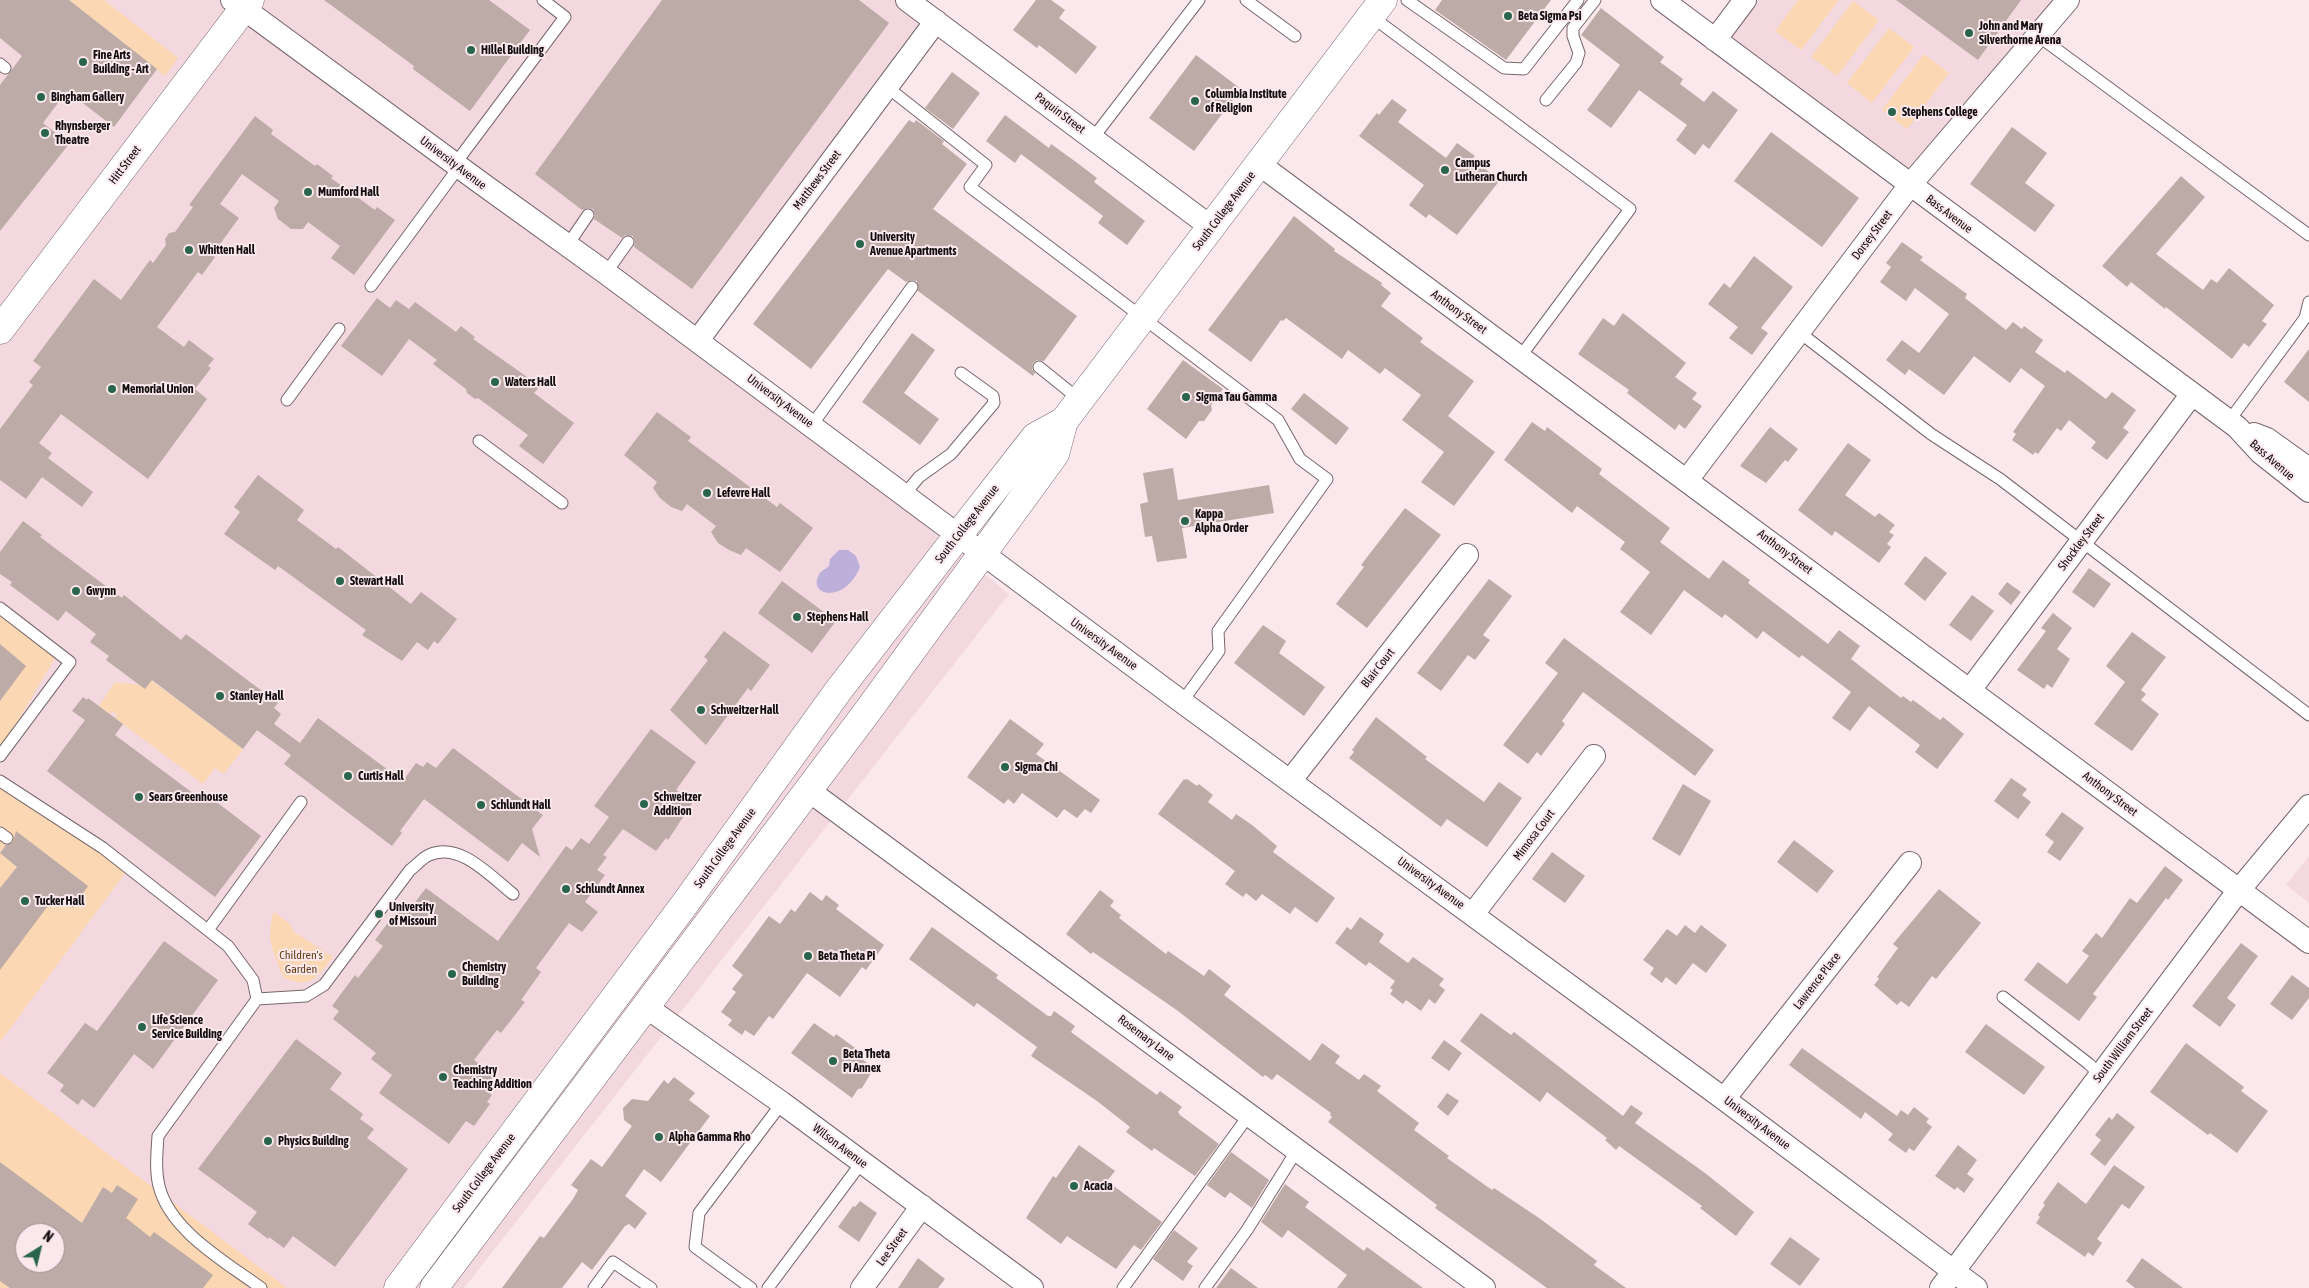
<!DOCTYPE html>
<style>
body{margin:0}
#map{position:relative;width:2309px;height:1288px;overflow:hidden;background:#fbe8ec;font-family:"Asap Condensed",sans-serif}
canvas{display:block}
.north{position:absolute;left:15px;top:1223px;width:50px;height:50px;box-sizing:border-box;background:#fbe8ec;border:1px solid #9e9093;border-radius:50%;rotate:36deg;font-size:14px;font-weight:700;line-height:20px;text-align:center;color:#120d0e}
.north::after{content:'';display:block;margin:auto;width:18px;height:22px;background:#29644d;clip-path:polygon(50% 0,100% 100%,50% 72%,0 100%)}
</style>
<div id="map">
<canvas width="2309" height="1288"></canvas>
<div class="north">N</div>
</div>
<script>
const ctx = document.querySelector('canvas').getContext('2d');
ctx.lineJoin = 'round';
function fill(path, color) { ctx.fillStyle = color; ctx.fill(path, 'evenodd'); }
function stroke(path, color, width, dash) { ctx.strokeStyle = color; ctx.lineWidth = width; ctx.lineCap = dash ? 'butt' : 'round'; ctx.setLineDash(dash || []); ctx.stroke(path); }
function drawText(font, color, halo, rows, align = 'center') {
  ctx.font = font + ' "Asap Condensed",sans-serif'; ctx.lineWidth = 4; ctx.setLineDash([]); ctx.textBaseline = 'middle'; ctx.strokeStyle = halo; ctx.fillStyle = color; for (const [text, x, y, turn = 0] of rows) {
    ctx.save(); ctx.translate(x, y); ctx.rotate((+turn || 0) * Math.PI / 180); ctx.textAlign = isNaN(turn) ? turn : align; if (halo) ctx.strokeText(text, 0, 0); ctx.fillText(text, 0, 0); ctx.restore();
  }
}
fill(new Path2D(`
 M0,0H906L934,21L693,337L1009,594L464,1288H0ZM25,1233H55V1263H25Z
 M1745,0H2068L1910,185L1715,40Z
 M2309,856V903L2286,885Z`), '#f3d9df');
fill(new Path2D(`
 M69,0H104L178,58L165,76Z
 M1798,0H1839L1801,50L1775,31Z
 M1853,1L1879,20L1837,76L1811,57Z
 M1889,28L1914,47L1872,103L1847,83Z
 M1924,54L1949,73L1907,129L1882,110Z
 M0,613L55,658L0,751Z
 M151,680L243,749L224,774L215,768L203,784L115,718L117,715L112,711L110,714L99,706L115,682L140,685L145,689Z
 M0,781L129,868L0,1042Z
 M274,912L290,924L294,932L333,957C316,978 311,990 283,977C274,954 265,937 274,912Z
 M0,1073L287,1288H0ZM25,1233H55V1263H25Z`), '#fbd8b3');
fill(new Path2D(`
 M839,550H848L856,556L860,567C844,606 805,595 820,573C822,570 826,569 829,566L830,559Z`), '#bcafda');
fill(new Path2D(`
 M0,0H69L157,69L114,127L67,91L43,123L69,144L0,231V85L22,56L0,38Z
 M324,0H489L530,30L470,111L413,69L414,66Z
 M662,0H859L889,23L692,289L634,247L635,242L633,236L625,235L622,238L594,219L595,215L593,209L588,208L582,210L535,174Z
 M1036,0H1051L1065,10L1059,18L1097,47L1076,74L1039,45L1037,48L1013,30Z
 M1442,0H1551L1506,60L1435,10Z
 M1896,0H2021L1978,60Z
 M1601,8L1664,57L1660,62L1683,79L1680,84L1704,102L1713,91L1738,110L1709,149L1703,144L1695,155L1676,140L1687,125L1639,90L1611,128L1587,110L1620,65L1581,35Z
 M1196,55L1241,89L1194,151L1149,118Z
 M952,72L980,93L953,129L925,108Z
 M1392,99L1407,110L1398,122L1446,158L1457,143L1475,156L1472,159L1500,180L1457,235L1429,214L1426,218L1409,205L1424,185L1359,136L1377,113L1379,115Z
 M1005,115L1049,148L1051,144L1076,162L1097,178L1094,182L1145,221L1127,245L1098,223L1103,216L1021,154L1015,163L986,141Z
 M255,116L273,130L271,134L315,166L317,164L333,176L331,178L375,210L377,207L395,220L354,275L331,258L340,246L308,222L303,229H291L278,219L274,208L279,201L242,174L220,204L239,218L212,255L215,257L202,275L198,272L157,327L184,347L189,340L214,359L208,366L211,368L195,389L207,399L148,479L61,414L39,443L52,453L48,458L93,492L82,507L42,477L26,499L0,480V429L33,385L29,382L41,367L33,361L94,279L121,300L150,260L153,263L166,245L165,239L169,233L175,232L193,207L189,205Z
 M909,120L914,123L916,120L944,141L942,144L967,164L933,209L1077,316L1044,361L1037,360L1033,363L1032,369L1035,373L1033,376L918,291L917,281L912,280L906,282L888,269L811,369L753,324Z
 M2012,127L2047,153L2025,183L2055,205L2035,232L1970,184Z
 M1771,132L1859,198L1822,247L1734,181Z
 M2181,176L2205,197L2156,254L2203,290L2211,279L2217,283L2229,268L2274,305L2262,321L2267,324L2249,347L2244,343L2232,359L2166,307L2165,309L2131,282L2127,287L2102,266Z
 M1294,216L1335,249L1334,251L1382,283L1381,285L1391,293L1381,306L1423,338L1420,342L1474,381L1448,416L1495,452L1454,506L1421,482L1444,452L1402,420L1421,395L1385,368L1380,374L1348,350L1342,359L1286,318L1283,321L1281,320L1251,362L1208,330Z
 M1902,242L1923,257L1920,260L1967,294L1965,298L2006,330L2013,322L2022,329L2024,326L2043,340L2035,352L2065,373L2067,370L2106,399L2112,392L2136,410L2123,428L2129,432L2107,460L2091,448L2096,442L2069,420L2061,431L2057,428L2038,454L2035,452L2033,455L2012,440L2016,434L2013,432L2045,386L2021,368L2010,383L1974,356L1944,395L1909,369L1905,375L1886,360L1902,340L1919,353L1949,314L1915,288L1906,301L1880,282L1891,267L1886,263Z
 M1754,256L1793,287L1761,328L1768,333L1752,355L1729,338L1738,327L1708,304L1724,283L1730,288Z
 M377,298L390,308L396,300L409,309L415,302L456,332L461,326L475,337L473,339L540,386L534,393L574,423L543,464L519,446L528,435L478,398L475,399L467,393L466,389L433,364L437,360L409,339L382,376L341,346Z
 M1623,313L1686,363L1675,377L1697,393L1692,399L1702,406L1685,429L1679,424L1675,430L1627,393L1629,390L1578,354L1603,318L1614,326Z
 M912,333L935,350L904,393L939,419L920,445L862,402Z
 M2309,349V402L2284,382Z
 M1183,360L1223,389L1211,405L1212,410L1204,421H1199L1186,439L1147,409Z
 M1304,393L1349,428L1336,445L1291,409Z
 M657,412L691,437L688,441L777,507L780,503L813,528L780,572L746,548L741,555L729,550L718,543L711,532L716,526L687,504L682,511L671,507L660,498L653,488L657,482L624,455Z
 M1532,422L1545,431L1547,427L1602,469L1599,474L1670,528L1660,542L1709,579L1723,560L1750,580L1748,583L1828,644L1839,630L1860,646L1851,659L1901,698L1903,696L1911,702L1913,700L1940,720L1943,717L1964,734L1937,769L1915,752L1920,745L1869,706L1850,731L1832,718L1851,692L1802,655L1799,658L1763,631L1757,639L1725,614L1722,618L1684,590L1651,635L1620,612L1650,572L1620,549L1625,542L1577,506L1572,513L1504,460Z
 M1770,427L1798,449L1788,462L1785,460L1766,483L1740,466Z
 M1848,443L1871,460L1845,495L1875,517L1879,513L1895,525L1889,532L1894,535L1887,544L1891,547L1879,563L1835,531L1832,536L1798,510Z
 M1173,468L1178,500L1269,485L1274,513L1182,528L1187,558L1157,562L1152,536L1145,537L1140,504L1148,502L1143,473Z
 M258,475L304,510L297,520L336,549L338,547L411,604L421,592L457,619L438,644L434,641L428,650L417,642L402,661L362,635L366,630L278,566L275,570L224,534L240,512L234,507Z
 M1405,508L1441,535L1367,628L1336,604L1364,567L1361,565Z
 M23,521L42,535L40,537L122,598L124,595L181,640L186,634L278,703L274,708L281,714L274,724L300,743L318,718L403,781L416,763L423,767L427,762L436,768L453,748L543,815L532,829L540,857L522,843L508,862L424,799L400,831L402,833L392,846L284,764L291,755L257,730L243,749L152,680L145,689L106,660L109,656L90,642L96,634L66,611L58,621L10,585L12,582L0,574V552Z
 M1925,556L1947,573L1925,601L1904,584Z
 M2089,568L2111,584L2094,608L2072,592Z
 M1489,579L1512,596L1483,635L1490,640L1475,660L1468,655L1441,691L1417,673Z
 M782,581L836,621L812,653L758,613Z
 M2007,582L2021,592L2011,605L1998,594Z
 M1972,595L1994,611L1971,641L1949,625Z
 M2053,613L2072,628L2057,649L2070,659L2052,688L2047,684L2044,689L2017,670L2046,631L2041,628Z
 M1263,625L1286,641L1279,653L1325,687L1304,716L1234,663Z
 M724,631L770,665L751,691L748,688L706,745L670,710L708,660L704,657Z
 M2132,632L2166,657L2141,690L2146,694L2141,700L2159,714L2132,751L2094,724L2125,682L2106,666Z
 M1564,638L1714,750L1695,776L1583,692L1562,721L1565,724L1541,756L1537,752L1528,764L1503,745L1558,673L1545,663Z
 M0,644L26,666L0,701Z
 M83,697L87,700L88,698L123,724L115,735L202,800L206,794L261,836L215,897L47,771L85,720L72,711Z
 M1376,717L1427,757L1425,759L1484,802L1499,782L1522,798L1487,847L1447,819L1441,827L1349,758L1354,752L1352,750Z
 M1010,719L1044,744L1036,754L1100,800L1091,813L1085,809L1077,818L1064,809L1057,818L1022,793L1014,804L1008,799L1004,804L967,777Z
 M651,729L696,762L676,790L693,802L668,840L666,838L656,851L623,829L603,855L607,857L597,870L605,875L585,902L598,912L582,932L569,923L536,968L541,972L521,1000L525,1002L501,1033L497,1030L474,1060L495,1075L485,1090L492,1095L487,1102L490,1104L474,1126L466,1121L449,1144L379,1093L392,1075L371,1059L376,1053L333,1019L339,1011L332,1006L355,975L358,978L383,946L375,940L399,908L406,914L426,888L498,941L566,846L572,850L581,838L589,844L609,817L594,806Z
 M2011,778L2027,789L2022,795L2031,802L2018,819L1994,801Z
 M1184,779L1186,780L1187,779L1197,786L1199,784L1213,795L1208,802L1232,820L1236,814L1252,825L1277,846L1273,852L1335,898L1317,923L1295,907L1290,914L1262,894L1256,901L1246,893L1243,897L1225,884L1235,871L1158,814Z
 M1683,784L1711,801L1680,856L1652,839Z
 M2062,812L2084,828L2060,861L2047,852L2054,842L2045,835Z
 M16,831L88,886L73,908L56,895L0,970V888L17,867L0,853L6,845L13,842Z
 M1794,840L1834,871L1817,893L1777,862Z
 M1552,852L1585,876L1565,903L1532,879Z
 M2165,866L2183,880L2168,900L2166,898L2093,994L2097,997L2079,1021L2024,980L2038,962L2067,984L2089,956L2082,951L2096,933L2102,938L2130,898L2137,903Z
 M1939,889L1981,923L1936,979L1932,976L1909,1007L1901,1001L1897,1005L1874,985L1879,979L1877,977L1898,948L1893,944Z
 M1100,890L1114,901L1110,906L1121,915L1119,918L1166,954L1168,951L1204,976L1209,969L1231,986L1224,995L1310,1061L1322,1043L1340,1056L1335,1063L1359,1080L1364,1074L1381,1086L1377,1091L1419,1123L1414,1130L1449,1156L1447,1158L1492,1190L1494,1188L1539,1218L1597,1261L1594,1265L1626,1288H1547L1435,1208L1437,1205L1328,1122L1332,1117L1330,1115L1331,1113L1277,1074L1272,1080L1265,1075L1263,1077L1178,1011L1093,952L1091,954L1066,934Z
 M810,892L822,901L826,895L839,905L836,909L884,945L866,970L862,967L840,997L807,973L773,1019L769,1016L754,1036L745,1030L742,1035L728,1025L732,1020L721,1012L736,992L732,989L743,975L732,966L769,916L780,924L791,909L795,912Z
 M1360,917L1384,934L1379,942L1408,963L1413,957L1444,979L1439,985L1445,990L1435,1004L1429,999L1421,1011L1406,1000L1403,1004L1390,994L1393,990L1390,988L1395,981L1369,962L1366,966L1335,943L1347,927L1351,930Z
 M1685,925L1695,933L1701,925L1727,945L1706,973L1693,963L1676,985L1666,977L1662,983L1650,974L1654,968L1643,960L1667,929L1677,936Z
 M932,927L998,975L996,978L1048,1016H1051L1054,1011L1075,1026L1071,1032L1157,1095L1160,1091L1182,1107L1178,1112L1180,1115L1219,1144L1195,1176L1154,1148L1152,1151L1126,1132L1130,1127L1097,1101L1031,1056L1037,1047L977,1003L974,1007L909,959Z
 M164,941L218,980L153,1069L134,1054L94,1108L82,1099L78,1105L60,1091L64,1085L47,1073L85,1023L97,1031Z
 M2241,943L2258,956L2227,998L2236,1005L2220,1027L2192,1006Z
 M2292,975L2309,988V998L2292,1020L2270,1004Z
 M1481,1013L1511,1035L1514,1032L1623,1116L1631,1105L1643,1113L1635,1123L1705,1173L1754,1212L1736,1236L1700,1208L1702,1206L1619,1146L1616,1150L1605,1140L1607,1138L1547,1092L1540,1102L1460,1041Z
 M814,1023L834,1037L836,1034L858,1050L855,1054L874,1068L862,1088L858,1089L852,1098L791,1053Z
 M1986,1024L2045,1067L2024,1095L1965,1052Z
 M296,1039L342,1073L330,1089L363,1114L360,1119L374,1129L367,1138L408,1169L335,1267L293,1236L284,1248L269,1237L268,1239L248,1224L257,1212L198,1169Z
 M1444,1040L1462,1053L1449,1071L1431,1058Z
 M2186,1043L2244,1087L2241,1091L2268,1111L2237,1153L2210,1133L2208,1135L2150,1092Z
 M1802,1048L1897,1116L1901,1110L1908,1115L1914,1107L1929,1119L1926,1122L1932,1127L1914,1151L1909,1148L1906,1153L1888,1140L1893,1134L1865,1112L1861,1119L1789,1065Z
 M674,1077L695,1093L689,1100L710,1116L661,1182L644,1169L625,1196L647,1213L635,1229L629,1224L625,1226L592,1270L582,1262L562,1288H502L540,1236L544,1238L573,1199L578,1190L571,1185L591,1159L602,1167L632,1126L624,1120L623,1108L632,1099L648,1101L664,1080L668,1084Z
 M1447,1093L1459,1101L1448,1116L1437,1107Z
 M2117,1113L2135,1127L2105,1166L2090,1154L2101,1140L2095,1135L2109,1117L2112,1120Z
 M1079,1145L1115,1171L1107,1181L1162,1222L1141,1250L1134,1245L1116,1269L1067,1236L1061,1244L1026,1218L1053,1176L1056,1178Z
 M1958,1145L1977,1160L1967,1174L1974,1179L1964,1193L1957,1187L1955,1190L1935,1176Z
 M1231,1152L1269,1180L1252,1208L1230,1192L1225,1198L1207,1185Z
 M0,1162L82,1223L103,1187L112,1193L117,1185L138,1199L126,1218L150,1237L154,1232L213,1275L203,1288H10L0,1281ZM25,1233H55V1263H25Z
 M2114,1165L2145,1187L2129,1209L2122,1204L2097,1239L2102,1243L2093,1256L2088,1252L2085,1257L2036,1223L2040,1217L2038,1215L2045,1205L2043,1203L2058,1182L2086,1204Z
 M1285,1184L1309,1202L1305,1207L1364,1251L1367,1247L1423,1288H1337L1347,1275L1288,1230L1282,1238L1261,1222Z
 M860,1201L877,1213L859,1242L838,1227L853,1206L855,1207Z
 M1174,1230L1198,1248L1187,1262L1193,1266L1183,1281L1153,1259Z
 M1790,1237L1820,1259L1800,1286L1770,1264Z
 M918,1258L945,1279L938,1288H898Z
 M2142,1258L2183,1288H2135L2126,1281Z
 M1231,1268L1258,1288H1216Z`), '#bcaba6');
const service = new Path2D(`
 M1246,0L1295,36
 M1407,0L1504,68L1524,69L1578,0
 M1371,16L1630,209L1520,357
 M2037,35L2309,235
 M0,64L5,68
 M887,87L986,165L970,187L1278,420L1300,459L1327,479L1218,631L1219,651L1182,702
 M1546,100L1576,63L1579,53L1573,36V28L1595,0
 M1093,138L1199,0
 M455,164L565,17L543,0
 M567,246L588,215
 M606,273L628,242
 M371,286L459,167
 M1799,332L1931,434L2000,479L2309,715
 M1039,367L1080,400
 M287,400L339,329
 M2229,421L2305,318L2309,302
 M812,425L912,287
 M479,441L562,503
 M904,495L919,477L951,454L994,403L993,396L961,373
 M0,608L70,662L0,756
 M0,781L103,848L228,946L253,980L257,999L158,1136C157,1153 155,1170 159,1186C170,1231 226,1262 261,1288
 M0,833L7,838
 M208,930L301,802
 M2003,997L2089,1064L2100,1075
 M257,999L306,996L324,985L410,870C416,866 422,858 429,855C460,841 491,877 513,894
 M594,1288L613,1262L651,1288
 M751,1288L695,1247L699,1213L782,1103
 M768,1288L862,1162
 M1123,1288L1249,1115
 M1205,1288L1247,1230L1297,1150`);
const minor = new Path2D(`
 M232,0L481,183L606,273L1182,702L1724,1099L1976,1288
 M907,0L1211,227
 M1662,0L2237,427L2261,453L2309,491
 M1715,40L1745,0
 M1259,164L2309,942
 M698,340L936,21
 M2254,434L2267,439L2309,469
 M1687,480L1910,185L2068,0
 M1970,690L2192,394
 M1290,781L1467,555
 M808,790L1484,1288
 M1473,914L1594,756
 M646,1007L782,1103L1032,1288
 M1724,1099L1910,863
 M862,1288L922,1206
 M1941,1288L2239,890L2309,806`);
const tertiary = new Path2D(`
 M0,330L250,0`);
const secondary = new Path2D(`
 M398,1288L684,905L838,691L942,556L1035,437L1064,421
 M434,1288L867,712L1055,454L1064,421L1383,0`);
stroke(service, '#77676a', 13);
stroke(minor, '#77676a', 24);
stroke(tertiary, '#77676a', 29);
stroke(secondary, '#77676a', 29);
stroke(service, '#fff', 11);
stroke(minor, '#fff', 22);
stroke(tertiary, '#fff', 28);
stroke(secondary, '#fff', 28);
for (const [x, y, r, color] of [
 [1508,16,5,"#29644d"],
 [1969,33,5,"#29644d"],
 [471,50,5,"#29644d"],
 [83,62,5,"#29644d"],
 [41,97,5,"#29644d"],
 [1195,101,5,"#29644d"],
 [1892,112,5,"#29644d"],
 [45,133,5,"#29644d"],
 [1445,170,5,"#29644d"],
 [308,192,5,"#29644d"],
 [860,244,5,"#29644d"],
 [189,250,5,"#29644d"],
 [495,382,5,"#29644d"],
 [112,389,5,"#29644d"],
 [1186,397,5,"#29644d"],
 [707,493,5,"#29644d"],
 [1185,521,5,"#29644d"],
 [340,581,5,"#29644d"],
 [76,591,5,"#29644d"],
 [797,617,5,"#29644d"],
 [220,696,5,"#29644d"],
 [701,710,5,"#29644d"],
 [1005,767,5,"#29644d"],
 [348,776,5,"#29644d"],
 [139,797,5,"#29644d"],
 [644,804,5,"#29644d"],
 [481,805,5,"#29644d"],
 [566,889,5,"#29644d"],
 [25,901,5,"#29644d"],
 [379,914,5,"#29644d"],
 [808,956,5,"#29644d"],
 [452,974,5,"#29644d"],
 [142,1027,5,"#29644d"],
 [833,1061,5,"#29644d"],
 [443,1077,5,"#29644d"],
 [659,1137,5,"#29644d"],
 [268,1141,5,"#29644d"],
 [1074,1186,5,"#29644d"]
]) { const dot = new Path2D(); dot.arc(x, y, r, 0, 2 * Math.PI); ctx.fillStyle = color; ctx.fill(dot); stroke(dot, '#fbe8ec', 2); }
drawText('bold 12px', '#120d0e', '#fbe8ec', [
 ["Beta Sigma Psi",1518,16],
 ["John and Mary",1979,26],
 ["Silverthorne Arena",1979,40],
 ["Hillel Building",481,50],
 ["Fine Arts",93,55],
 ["Building - Art",93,69],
 ["Columbia Institute",1205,94],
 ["of Religion",1205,108],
 ["Bingham Gallery",51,97],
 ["Stephens College",1902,112],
 ["Rhynsberger",55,126],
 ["Theatre",55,140],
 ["Campus",1455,163],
 ["Lutheran Church",1455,177],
 ["Mumford Hall",318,192],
 ["University",870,237],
 ["Avenue Apartments",870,251],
 ["Whitten Hall",199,250],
 ["Waters Hall",505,382],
 ["Memorial Union",122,389],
 ["Sigma Tau Gamma",1196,397],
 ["Lefevre Hall",717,493],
 ["Kappa",1195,514],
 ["Alpha Order",1195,528],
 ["Stewart Hall",350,581],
 ["Gwynn",86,591],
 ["Stephens Hall",807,617],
 ["Stanley Hall",230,696],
 ["Schweitzer Hall",711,710],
 ["Sigma Chi",1015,767],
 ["Curtis Hall",358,776],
 ["Sears Greenhouse",149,797],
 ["Schweitzer",654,797],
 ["Addition",654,811],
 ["Schlundt Hall",491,805],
 ["Schlundt Annex",576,889],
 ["Tucker Hall",35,901],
 ["University",389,907],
 ["of Missouri",389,921],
 ["Beta Theta Pi",818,956],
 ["Chemistry",462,967],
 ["Building",462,981],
 ["Life Science",152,1020],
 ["Service Building",152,1034],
 ["Beta Theta",843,1054],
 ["Pi Annex",843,1068],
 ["Chemistry",453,1070],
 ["Teaching Addition",453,1084],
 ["Alpha Gamma Rho",669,1137],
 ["Physics Building",278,1141],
 ["Acacia",1084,1186]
], 'left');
drawText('12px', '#120d0e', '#fbe8ec', [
 ["Paquin Street",1060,113,37],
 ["University Avenue",453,163,37],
 ["Hitt Street",125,165,-53],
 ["Matthews Street",817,180,-53],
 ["South College Avenue",1224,211,-53],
 ["Bass Avenue",1949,214,37],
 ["Dorsey Street",1872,235,-53],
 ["Anthony Street",1459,312,36],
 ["University Avenue",780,401,37],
 ["Bass Avenue",2272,460,41],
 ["South College Avenue",967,524,-52],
 ["Shockley Street",2081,542,-53],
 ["Anthony Street",1785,552,37],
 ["University Avenue",1104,644,36],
 ["Blair Court",1378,668,-52],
 ["Anthony Street",2110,794,37],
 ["Mimosa Court",1534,835,-53],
 ["South College Avenue",725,848,-54],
 ["University Avenue",1431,883,36],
 ["Lawrence Place",1817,981,-52],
 ["Rosemary Lane",1146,1038,37],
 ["South William Street",2123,1045,-53],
 ["University Avenue",1757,1123,37],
 ["Wilson Avenue",840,1146,37],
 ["South College Avenue",484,1173,-53],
 ["Lee Street",892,1247,-54]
]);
drawText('12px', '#613e13', '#fbe8ec', [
 ["Children's",301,955],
 ["Garden",301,969]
]);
</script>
